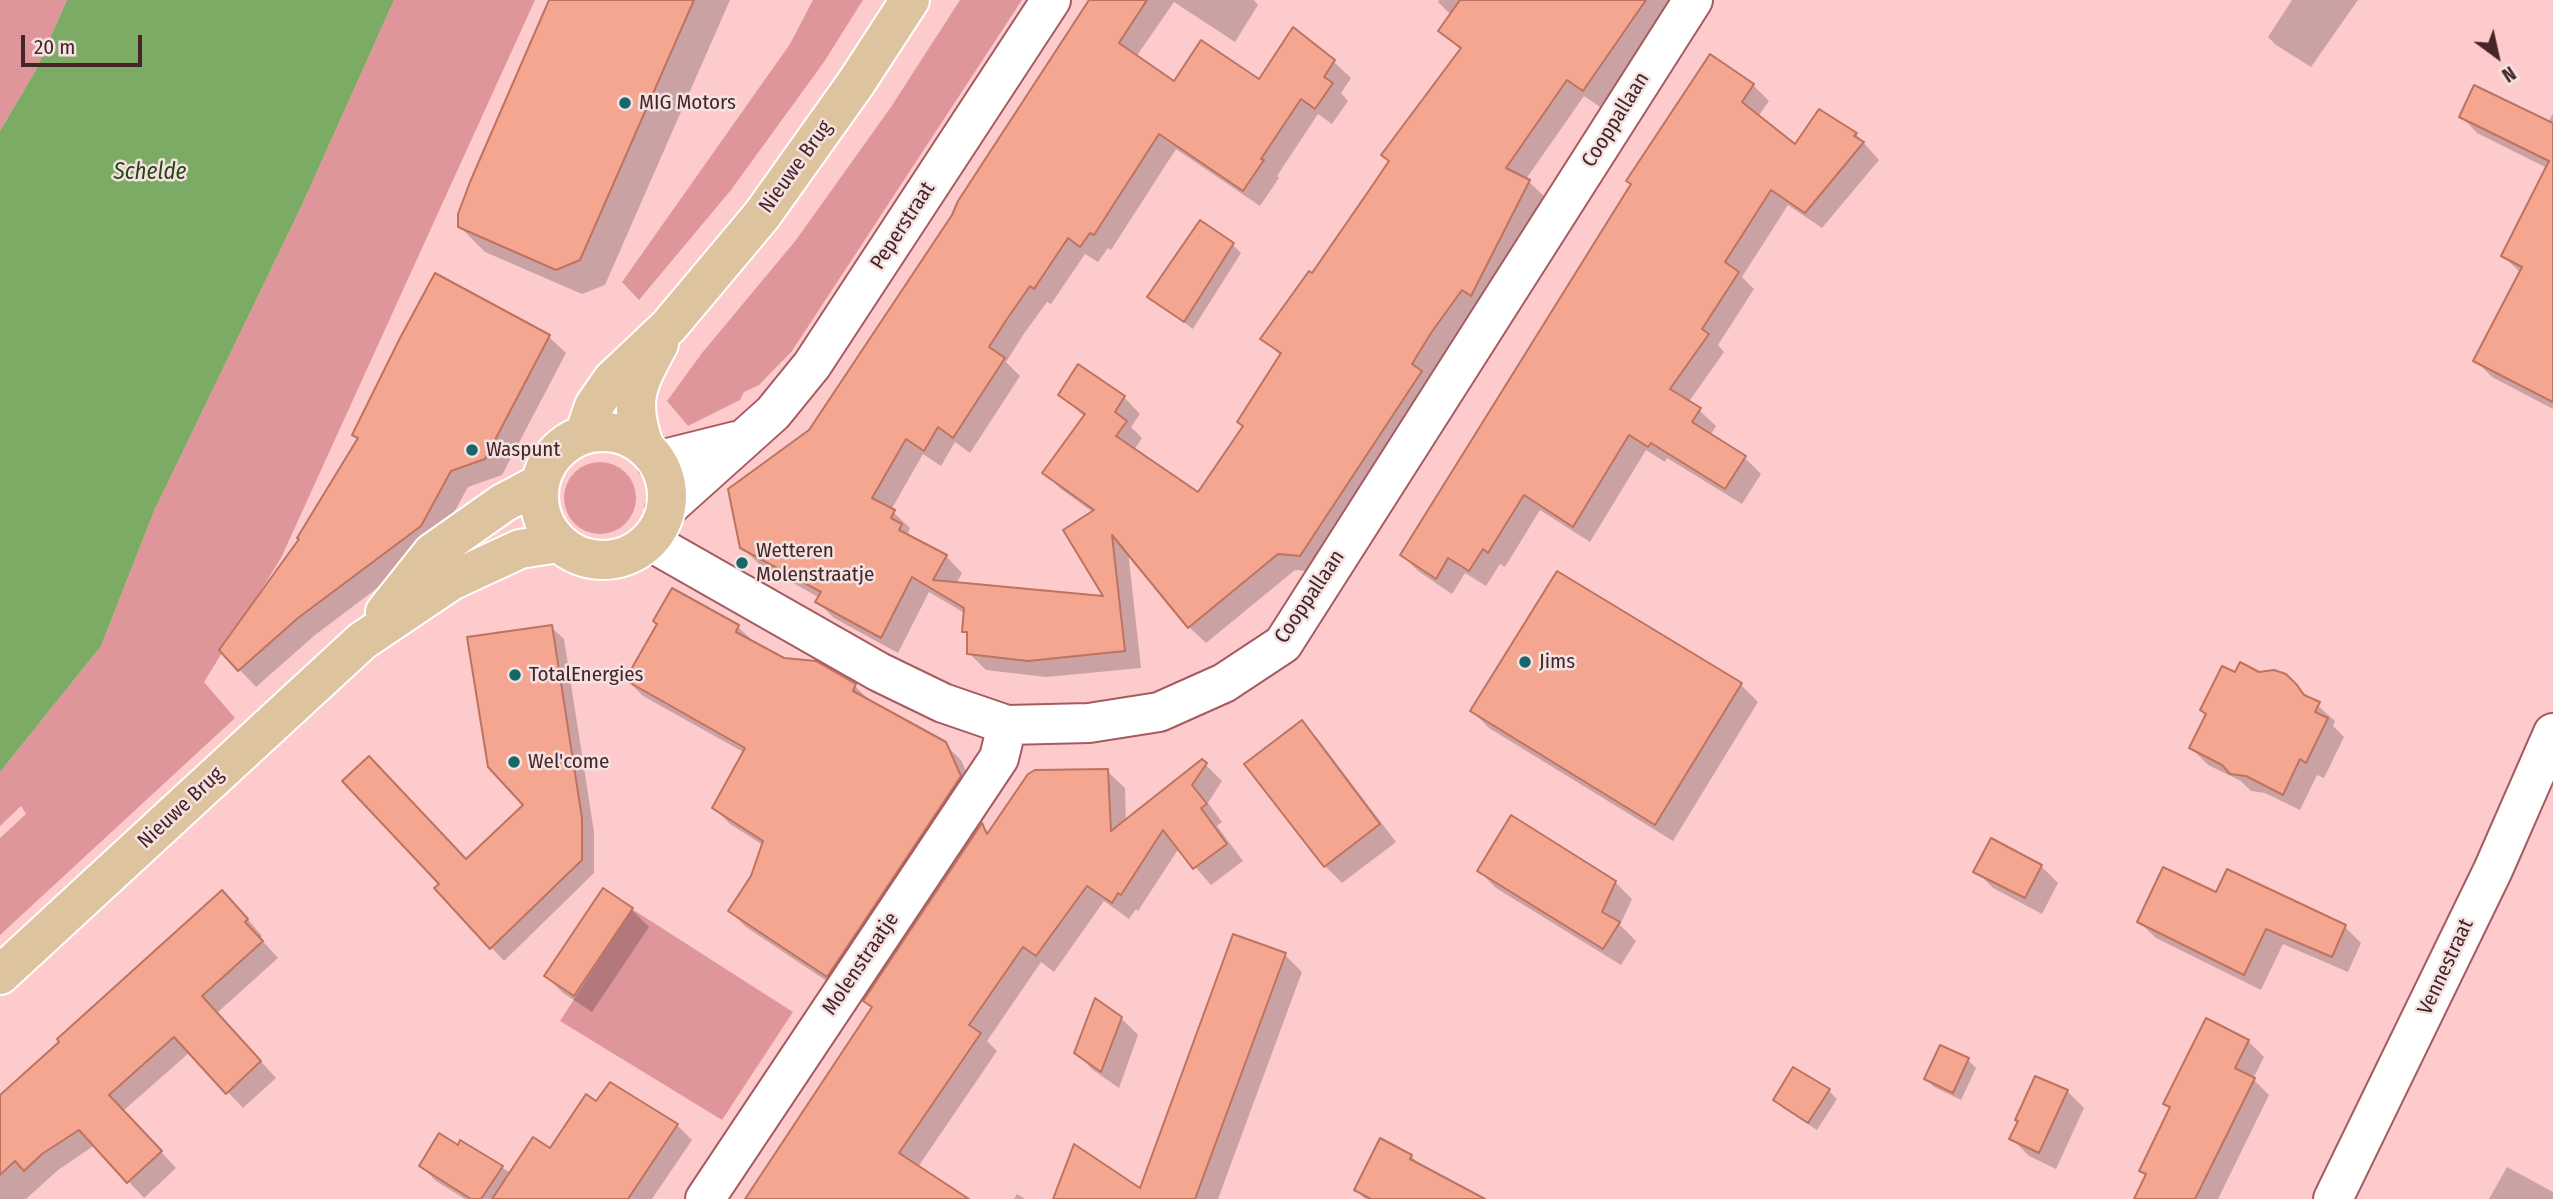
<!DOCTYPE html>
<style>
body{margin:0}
#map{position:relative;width:2553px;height:1199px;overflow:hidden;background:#fecbcc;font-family:"Fira Sans Condensed",sans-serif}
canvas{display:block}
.north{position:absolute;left:2462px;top:21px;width:70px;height:70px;-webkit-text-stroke:5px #f4e2e2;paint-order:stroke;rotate:147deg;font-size:19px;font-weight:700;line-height:28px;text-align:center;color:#452527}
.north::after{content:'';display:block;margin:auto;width:24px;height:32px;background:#452527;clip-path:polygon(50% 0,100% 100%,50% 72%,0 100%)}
.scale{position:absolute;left:21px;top:35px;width:121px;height:32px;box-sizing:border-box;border:4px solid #452527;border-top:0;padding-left:9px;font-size:21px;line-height:24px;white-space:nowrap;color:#452527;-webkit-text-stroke:5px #f4e2e2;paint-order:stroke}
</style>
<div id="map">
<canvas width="2553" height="1199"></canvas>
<div class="north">N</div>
<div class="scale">20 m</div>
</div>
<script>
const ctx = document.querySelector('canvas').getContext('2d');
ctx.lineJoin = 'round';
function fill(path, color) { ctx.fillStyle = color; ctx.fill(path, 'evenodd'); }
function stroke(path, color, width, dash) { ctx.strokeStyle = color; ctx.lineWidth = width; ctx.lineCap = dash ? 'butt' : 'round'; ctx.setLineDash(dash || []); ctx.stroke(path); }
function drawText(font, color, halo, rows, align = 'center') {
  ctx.font = font + ' "Fira Sans Condensed",sans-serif'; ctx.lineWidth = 5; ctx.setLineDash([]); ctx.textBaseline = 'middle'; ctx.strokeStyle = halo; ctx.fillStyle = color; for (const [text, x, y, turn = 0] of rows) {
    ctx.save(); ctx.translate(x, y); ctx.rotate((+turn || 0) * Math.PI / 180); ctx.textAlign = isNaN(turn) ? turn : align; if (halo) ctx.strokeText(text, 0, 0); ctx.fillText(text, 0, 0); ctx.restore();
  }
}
fill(new Path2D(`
 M0,0H67L36,70L0,131Z
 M394,0H535L281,558L204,682L235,718L0,935V838L26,814L21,806L0,826V772L101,646L154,511L302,205Z
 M813,0H863L824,62L731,190L639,300L622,282L790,44Z
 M960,0H1022L792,351L759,385L744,392L740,400L688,426L667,401L702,353L796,240L891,107Z
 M564 498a36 36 0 1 1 72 0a36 36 0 1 1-72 0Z
 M632,909L793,1012L722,1120L560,1021Z`), '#df969a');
fill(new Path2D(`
 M67,0H394L302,205L154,511L101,646L0,772V131L36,70Z`), '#7bab64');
fill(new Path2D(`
 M551,0H730L605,285L582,294L485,252L460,227Z
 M1092,0H1254L1258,5L1235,42L1174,2L1136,57L1175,84L1259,82L1293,30L1334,62L1351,78L1341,93L1348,101L1332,124L1318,114L1277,176L1279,178L1260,206L1176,149L1111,250L1108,248L1098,262L1085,254L1051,304L1047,302L1023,335L1006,362L1020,376L970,453L955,442L941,466L923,454L891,510L910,528L908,533L915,540L946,556L962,573L956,584L1106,598L1094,513L1061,489L1045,473L1085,417L1060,395L1124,397L1140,414L1131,427L1142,438L1134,450L1198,495L1245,427L1281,356L1263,339L1312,276L1372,190L1461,50L1441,31L1452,16L1438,2L1439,0H1674L1600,107L1584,96L1526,179L1546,198L1428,380L1438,389L1317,572L1295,570L1206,643L1189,627L1128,551L1141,668L1046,677L986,670L969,653V636L964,631L966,614L929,592L898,653L834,618L818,602L820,598L759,564L742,547L811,431Z
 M2292,0H2358L2311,67L2276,45L2268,37Z
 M1753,85L1769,101L1758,117L1795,146L1856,134L1879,160L1822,228L1788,205L1742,277L1754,289L1718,345L1724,352L1688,403L1699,410L1716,426L1710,436L1745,458L1761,474L1742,504L1667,458L1665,462L1646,450L1590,542L1540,510L1505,567L1500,564L1486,586L1465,573L1452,594L1418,571L1402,555Z
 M2553,113V409L2492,377L2476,361L2521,273L2503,256L2547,168L2477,133L2461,116L2548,123Z
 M1233,245L1241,253L1193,329L1150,297Z
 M549,337L566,353L502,475L468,487L437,543L315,635L256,687L221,650L301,539L359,440L354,434Z
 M1558,573L1741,685L1758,702L1673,841L1489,728L1472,711Z
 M551,627L564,639L594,832V873L504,961L437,888L526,805Z
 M738,627L754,642L784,660L816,663L855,686L871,702L945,744L961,760L976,793L843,992L746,927L730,911L752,877L763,845L730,824L714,808L745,753L643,696L627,680Z
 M2236,674H2259L2296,686L2335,721L2333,726L2344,737L2324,778L2317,775L2300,810L2265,793L2251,791L2241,781L2208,765L2191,748L2207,716L2202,710Z
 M1301,722L1318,739L1396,842L1342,883L1325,866L1246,764Z
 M1202,761L1222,781L1208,803L1222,822L1217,826L1243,861L1211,885L1179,848L1138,911L1136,909L1129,919L1104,901L1054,972L1041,962L987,1041L997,1051L918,1167L940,1199H747L873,1009L865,1001L982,826L990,834L1107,771L1125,788L1126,821Z
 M2041,866L2058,883L2042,914L1993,888L1976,871Z
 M1479,871L1615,882L1632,899L1620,925L1636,941L1621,965L1496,888Z
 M2216,895L2345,927L2361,943L2348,972L2283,944L2261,990L2156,938L2139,922Z
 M238,908L262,936L260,938L278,958L217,1013L276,1078L243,1108L190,1052L123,1111L176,1168L144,1198L95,1145L58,1170L26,1199H0V1098Z
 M632,910L649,927L592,1012L563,993L546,976Z
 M1285,955L1302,972L1218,1199H1055L1141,1191Z
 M1121,1018L1138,1035L1119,1088L1093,1070L1076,1053Z
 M2248,1041L2264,1057L2253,1079L2269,1095L2218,1199H2136L2147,1176L2141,1170L2171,1109L2165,1104Z
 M1968,1060L1976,1068L1961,1100L1934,1087L1926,1078Z
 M1828,1090L1837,1099L1817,1130L1783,1108L1775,1100Z
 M2067,1091L2084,1108L2056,1169L2029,1156L2012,1139Z
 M596,1104L677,1125L692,1140L652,1199H465L436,1181L421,1166L458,1147L461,1142L511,1173L550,1150Z
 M1411,1156L1424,1169L1474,1199H1365L1356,1190Z
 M2507,1167L2553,1192V1199H2489Z
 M1017,1194L1025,1199H1014Z`), '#0003');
const building = new Path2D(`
 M549,0H694L580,260L556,270L458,227V214L470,182Z
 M1089,0H1147L1119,43L1174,81L1201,40L1259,79L1293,27L1335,60L1324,77L1333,83L1315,109L1301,99L1261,159L1264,160L1243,191L1159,134L1094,235L1090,233L1080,247L1068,238L1034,289L1030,286L1007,319L989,347L1005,358L953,438L938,427L924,451L906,439L872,498L895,510L891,518L902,524L899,530L947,555L933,580L1103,596L1063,530L1094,510L1042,473L1085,414L1058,395L1078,364L1125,396L1115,412L1127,421L1116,436L1198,492L1243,426L1237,422L1281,353L1260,339L1309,271L1312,273L1370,189L1389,161L1381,155L1461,48L1438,31L1460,0H1646L1583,91L1567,80L1506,168L1530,180L1471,296L1462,290L1431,333L1412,364L1422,371L1300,556L1278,554L1188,628L1112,535L1125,651L1028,661L967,654V632H962L964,608L912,577L881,638L815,602L821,592L740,548L728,489L809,430L952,215L958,201Z
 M1710,54L1754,84L1742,102L1795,144L1819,109L1857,133L1854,136L1864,142L1805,213L1771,190L1725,262L1739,272L1702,329L1709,334L1670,389L1701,408L1692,422L1746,456L1725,489L1651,443L1648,447L1629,435L1573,527L1524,495L1488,553L1483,549L1469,571L1448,558L1436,579L1400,555L1631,184L1626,181Z
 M2474,85L2553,123V402L2473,361L2522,267L2501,256L2549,161L2459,117Z
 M1200,220L1234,243L1184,322L1147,297Z
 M435,273L550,335L485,459L451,471L421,526L298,618L238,671L219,650L299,539L297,538L358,438L352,435L400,338Z
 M1557,571L1742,683L1655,825L1470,711Z
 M672,588L739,625L736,632L784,658L816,661L856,684L853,691L946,742L961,776L827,977L728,911L751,876L763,841L712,808L745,748L625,680L657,624L653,621Z
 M552,625L582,818V860L490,949L434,888L439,884L342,781L369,756L466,859L523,805L488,767L467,637Z
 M2240,662L2259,672L2274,670L2286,674L2297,685L2304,695L2320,702L2315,712L2328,718L2306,763L2300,759L2283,795L2246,776L2230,774L2222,765L2189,748L2206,714L2200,710L2222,666L2235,672Z
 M1302,720L1380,824L1324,867L1244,764Z
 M1202,759L1207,763L1192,785L1207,804L1201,808L1227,844L1193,869L1163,830L1121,895L1118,893L1112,903L1087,886L1036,956L1023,947L969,1025L981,1033L899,1153L969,1199H745L872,1007L863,1001L982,823L987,834L1028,774L1035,770L1108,769L1111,831Z
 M1511,815L1616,881L1602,912L1620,922L1603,949L1477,871Z
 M1991,838L2042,865L2025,898L1973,872Z
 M2163,867L2216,892L2227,869L2346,925L2332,957L2266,929L2244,975L2137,922Z
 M603,888L633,908L574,996L544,976Z
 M222,890L248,919L245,922L263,941L202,996L261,1061L226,1094L174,1037L109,1095L162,1151L127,1183L79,1130L42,1154L24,1171L15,1161L0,1175V1095L59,1042L57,1039Z
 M1233,934L1286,953L1195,1199H1053L1074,1144L1140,1188Z
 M1095,998L1122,1017L1101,1072L1074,1053Z
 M2206,1018L2249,1040L2235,1068L2255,1078L2195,1199H2134L2146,1174L2139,1171L2170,1107L2163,1104Z
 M1940,1045L1969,1058L1953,1093L1924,1079Z
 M1793,1067L1830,1089L1808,1123L1773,1100Z
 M2035,1076L2068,1090L2039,1153L2009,1139L2018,1121L2015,1120Z
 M610,1082L678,1124L628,1199H492L533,1137L550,1148L586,1094L596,1101Z
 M439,1133L458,1145L460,1140L503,1166L481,1199H471L419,1166Z
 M1380,1138L1412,1155L1410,1159L1485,1199H1371L1354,1190Z`);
fill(building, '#f5a691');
stroke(building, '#bd735f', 2);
const minor = new Path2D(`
 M656,461L736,441
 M665,510L773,413L812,365L1051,0
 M649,541L879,672L943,703L1007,725L1089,723L1159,712L1224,683L1283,644L1693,0
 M705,1199L999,758L1007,725
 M2333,1199L2493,870L2553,733`);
const major = new Path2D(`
 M539 496a64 64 0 1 1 128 0a64 64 0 1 1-128 0Z
 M584,435L594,406L612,380L669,326L762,215L856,83L910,0
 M645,448C628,401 636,386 659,344
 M385,612L432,553L503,503L539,484
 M0,975L362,641L451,581L520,549L558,543`);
stroke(minor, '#a65b60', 42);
stroke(major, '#fff', 42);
stroke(minor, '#fff', 38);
stroke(major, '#ddc49e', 38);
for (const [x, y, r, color] of [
 [625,103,7,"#186768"],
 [472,450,7,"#186768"],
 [742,563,7,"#186768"],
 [1525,662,7,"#186768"],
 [515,675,7,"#186768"],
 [514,762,7,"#186768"]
]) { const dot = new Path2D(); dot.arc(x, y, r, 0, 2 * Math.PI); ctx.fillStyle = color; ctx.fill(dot); stroke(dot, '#f4e2e2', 2.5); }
drawText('21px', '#452527', '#f4e2e2', [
 ["MIG Motors",639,103],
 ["Waspunt",486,450],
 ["Wetteren",756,551],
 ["Molenstraatje",756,575],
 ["Jims",1539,662],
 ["TotalEnergies",529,675],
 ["Wel'come",528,762]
], 'left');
drawText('21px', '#452527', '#f4e2e2', [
 ["Cooppallaan",1616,120,-58],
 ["Nieuwe Brug",796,167,-54],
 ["Peperstraat",903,226,-57],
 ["Cooppallaan",1310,597,-56],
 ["Nieuwe Brug",181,808,-43],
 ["Molenstraatje",861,964,-56],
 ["Vennestraat",2446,967,-65]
]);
drawText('italic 23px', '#264615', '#f4e2e2', [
 ["Schelde",150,173]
]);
</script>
